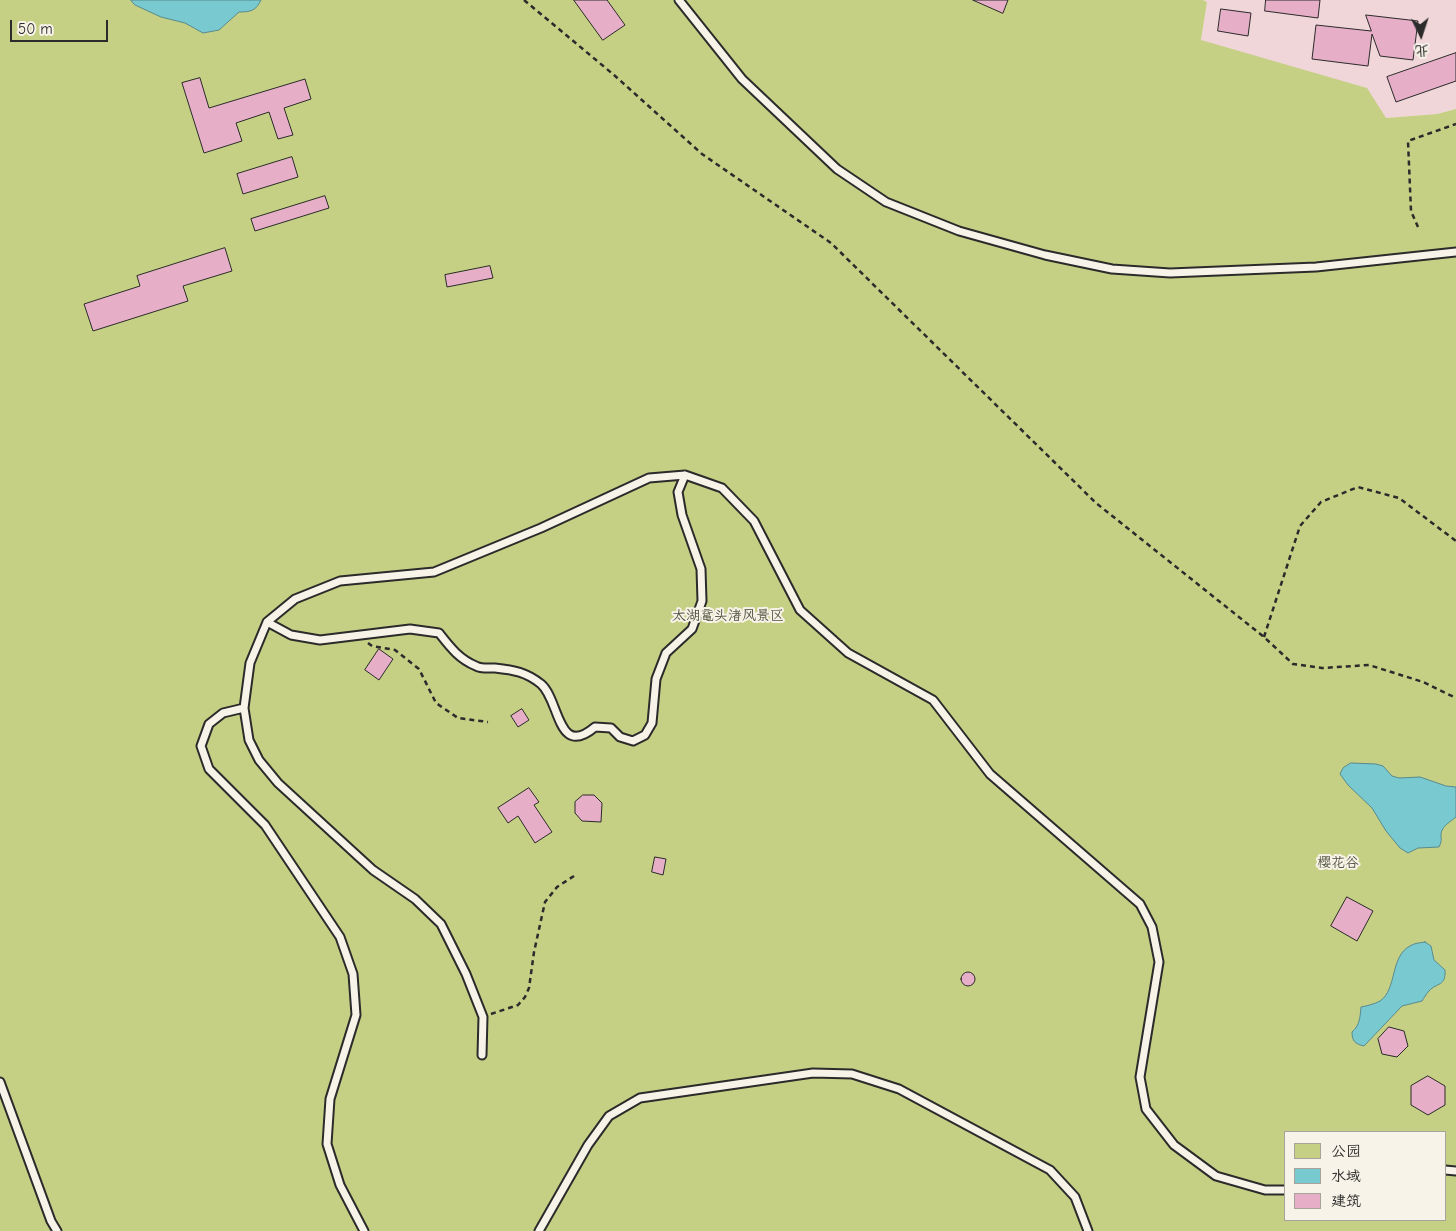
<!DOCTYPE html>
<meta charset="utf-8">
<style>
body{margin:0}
#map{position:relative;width:1456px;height:1231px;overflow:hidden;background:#f4e5e1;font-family:"Comic Neue","LXGW WenKai TC",sans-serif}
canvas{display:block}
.legend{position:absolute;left:1284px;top:1131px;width:162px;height:90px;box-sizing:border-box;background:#f7f3e8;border:1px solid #a5a39c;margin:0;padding:6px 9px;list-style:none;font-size:15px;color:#2b2b2b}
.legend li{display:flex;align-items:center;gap:10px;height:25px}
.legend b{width:25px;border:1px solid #a5a39c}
.north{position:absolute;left:1396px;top:10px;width:50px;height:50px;-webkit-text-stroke:4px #f7f3e8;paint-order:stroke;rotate:176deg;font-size:14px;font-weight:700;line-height:20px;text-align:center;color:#2b2b2b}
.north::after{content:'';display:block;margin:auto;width:18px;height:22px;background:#2b2b2b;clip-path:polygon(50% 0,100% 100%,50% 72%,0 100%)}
.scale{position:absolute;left:10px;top:20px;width:98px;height:22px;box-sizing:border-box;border:2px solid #2b2b2b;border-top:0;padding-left:6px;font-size:15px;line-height:18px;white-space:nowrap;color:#2b2b2b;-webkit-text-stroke:4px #f7f3e8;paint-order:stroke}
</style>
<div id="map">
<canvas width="1456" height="1231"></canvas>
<ul class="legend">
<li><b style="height:14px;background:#c6d084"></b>公园</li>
<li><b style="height:14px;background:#78c9d0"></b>水域</li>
<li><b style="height:14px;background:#e6afc7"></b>建筑</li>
</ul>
<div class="north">北</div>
<div class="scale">50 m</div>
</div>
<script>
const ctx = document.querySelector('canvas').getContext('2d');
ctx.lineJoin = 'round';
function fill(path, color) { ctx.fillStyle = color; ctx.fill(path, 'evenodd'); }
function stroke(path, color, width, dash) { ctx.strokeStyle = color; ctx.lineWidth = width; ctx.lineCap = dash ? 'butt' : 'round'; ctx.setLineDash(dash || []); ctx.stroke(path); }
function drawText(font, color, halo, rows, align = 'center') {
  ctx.font = font + ' "Comic Neue","LXGW WenKai TC",sans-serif'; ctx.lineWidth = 4; ctx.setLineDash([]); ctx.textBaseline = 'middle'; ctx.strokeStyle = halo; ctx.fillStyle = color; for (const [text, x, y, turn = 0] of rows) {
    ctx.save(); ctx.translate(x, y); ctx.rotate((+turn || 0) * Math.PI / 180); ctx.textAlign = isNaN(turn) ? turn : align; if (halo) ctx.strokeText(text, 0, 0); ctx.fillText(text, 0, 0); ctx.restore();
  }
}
fill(new Path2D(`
 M1203,0H1456V109L1437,114L1386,118L1201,40L1207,3Z`), '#f0d5d9');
fill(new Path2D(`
 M0,0H1203L1207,2L1201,40L1367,88L1386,118L1437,114L1456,109V1231H0ZM1285,1132H1445V1220H1285Z`), '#c6d084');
const water = new Path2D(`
 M131,0H261C256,11 250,12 239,12L219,30L203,33L185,23L161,17L135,5Z
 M1351,763L1376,764L1383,766L1392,776L1399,778L1420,777L1446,786L1456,787V817C1450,822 1442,826 1441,834C1441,840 1442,841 1439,847L1418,848L1408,853L1400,848L1386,831L1372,808L1348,785L1340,774L1343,768Z
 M1425,942L1431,946L1434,960L1445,970C1446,987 1437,982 1429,991C1426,994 1424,998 1422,1001L1402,1006L1364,1046C1355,1044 1352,1041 1352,1032C1360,1025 1360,1017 1361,1007C1366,1006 1375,1004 1380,1001C1397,990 1390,956 1410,946C1414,943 1420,943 1425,942Z`);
fill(water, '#78c9d0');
stroke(water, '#598a8e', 1);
const building = new Path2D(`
 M574,0H607L625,25L603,40Z
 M973,0H1008L1003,13Z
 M1266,0H1320L1318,18L1265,11Z
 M1221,9L1251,13L1248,36L1218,31Z
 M1366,15L1418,21L1413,60L1380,56L1372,34L1368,66L1312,59L1316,25L1371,31Z
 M1456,53V81L1396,102L1387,77Z
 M200,78L209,108L305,79L311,99L284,108L293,135L278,139L269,112L236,123L242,141L204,153L182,83Z
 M292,157L298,177L243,194L237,174Z
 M325,196L329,208L255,231L251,219Z
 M225,248L232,271L183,286L188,301L93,331L84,304L140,286L137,276Z
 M490,266L493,278L447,287L445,275Z
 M379,649L393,659L379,680L365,670Z
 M522,709L529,720L518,727L511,716Z
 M529,788L539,802L534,805L552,832L535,843L518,816L508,823L498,808Z
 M583,795H594L602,803L601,822L582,821L575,813V802Z
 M655,857L666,859L663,875L652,872Z
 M1347,897L1373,911L1357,941L1331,926Z
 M961 979a7 7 0 1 1 14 0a7 7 0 1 1-14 0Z
 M1389,1027L1404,1031L1408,1046L1397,1057L1382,1054L1378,1039Z
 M1428,1076L1445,1086V1105L1428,1115L1411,1105V1086Z`);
fill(building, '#e6afc7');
stroke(building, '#2b2b2b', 1);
const service = new Path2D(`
 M679,0L742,79L837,169L886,202L959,231L1045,255L1112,269L1170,273L1316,267L1456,252
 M267,622L291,635L320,640L410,629L439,633C450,647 459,659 476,666C481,669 489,668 495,668C514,670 526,672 541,684C560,700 557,759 595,727L611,728L620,737L633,741L645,735L652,723L656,679L666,653L692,629L702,601L701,569L682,515L678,492L685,475
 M244,708L223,713L209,724L201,746L209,769L265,825L340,937L353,974L356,1015L330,1099L327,1144L340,1185L364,1231
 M482,1055L483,1017L466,974L441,924L415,899L373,870L278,783L259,760L249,740L244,708L250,663L267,622L295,599L340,581L434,572L541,528L649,478L685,475L722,488L754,521L800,610L848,653L933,700L990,774L1140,904L1152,927L1159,962L1140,1077L1146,1109L1174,1145L1216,1176L1265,1190H1285
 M0,1082L51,1221L57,1231
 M1445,1170L1456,1171
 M539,1231L588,1145L609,1116L640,1098L813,1073L852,1074L899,1089L1050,1170L1075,1197L1088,1231`);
stroke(service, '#2b2b2b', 11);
stroke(new Path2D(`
 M524,0L614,75L702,154L831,243L1096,503L1264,637L1293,664L1322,668L1369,665L1423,682L1456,698
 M1418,227L1411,211L1408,141L1456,124
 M1264,637L1300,526L1321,502L1358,487L1399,498L1456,541
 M368,643L372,646L395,650L419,669L436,703L458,718L488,722
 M491,1014L518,1005L525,997L529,988L534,952L545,902L557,887L577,874`), '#2b2b2b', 2.5, [5, 4]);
stroke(service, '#f7f3e8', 7);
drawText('14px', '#525441', '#f7f3e8', [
 ["太湖鼋头渚风景区",728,616],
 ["樱花谷",1338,863]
]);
</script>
